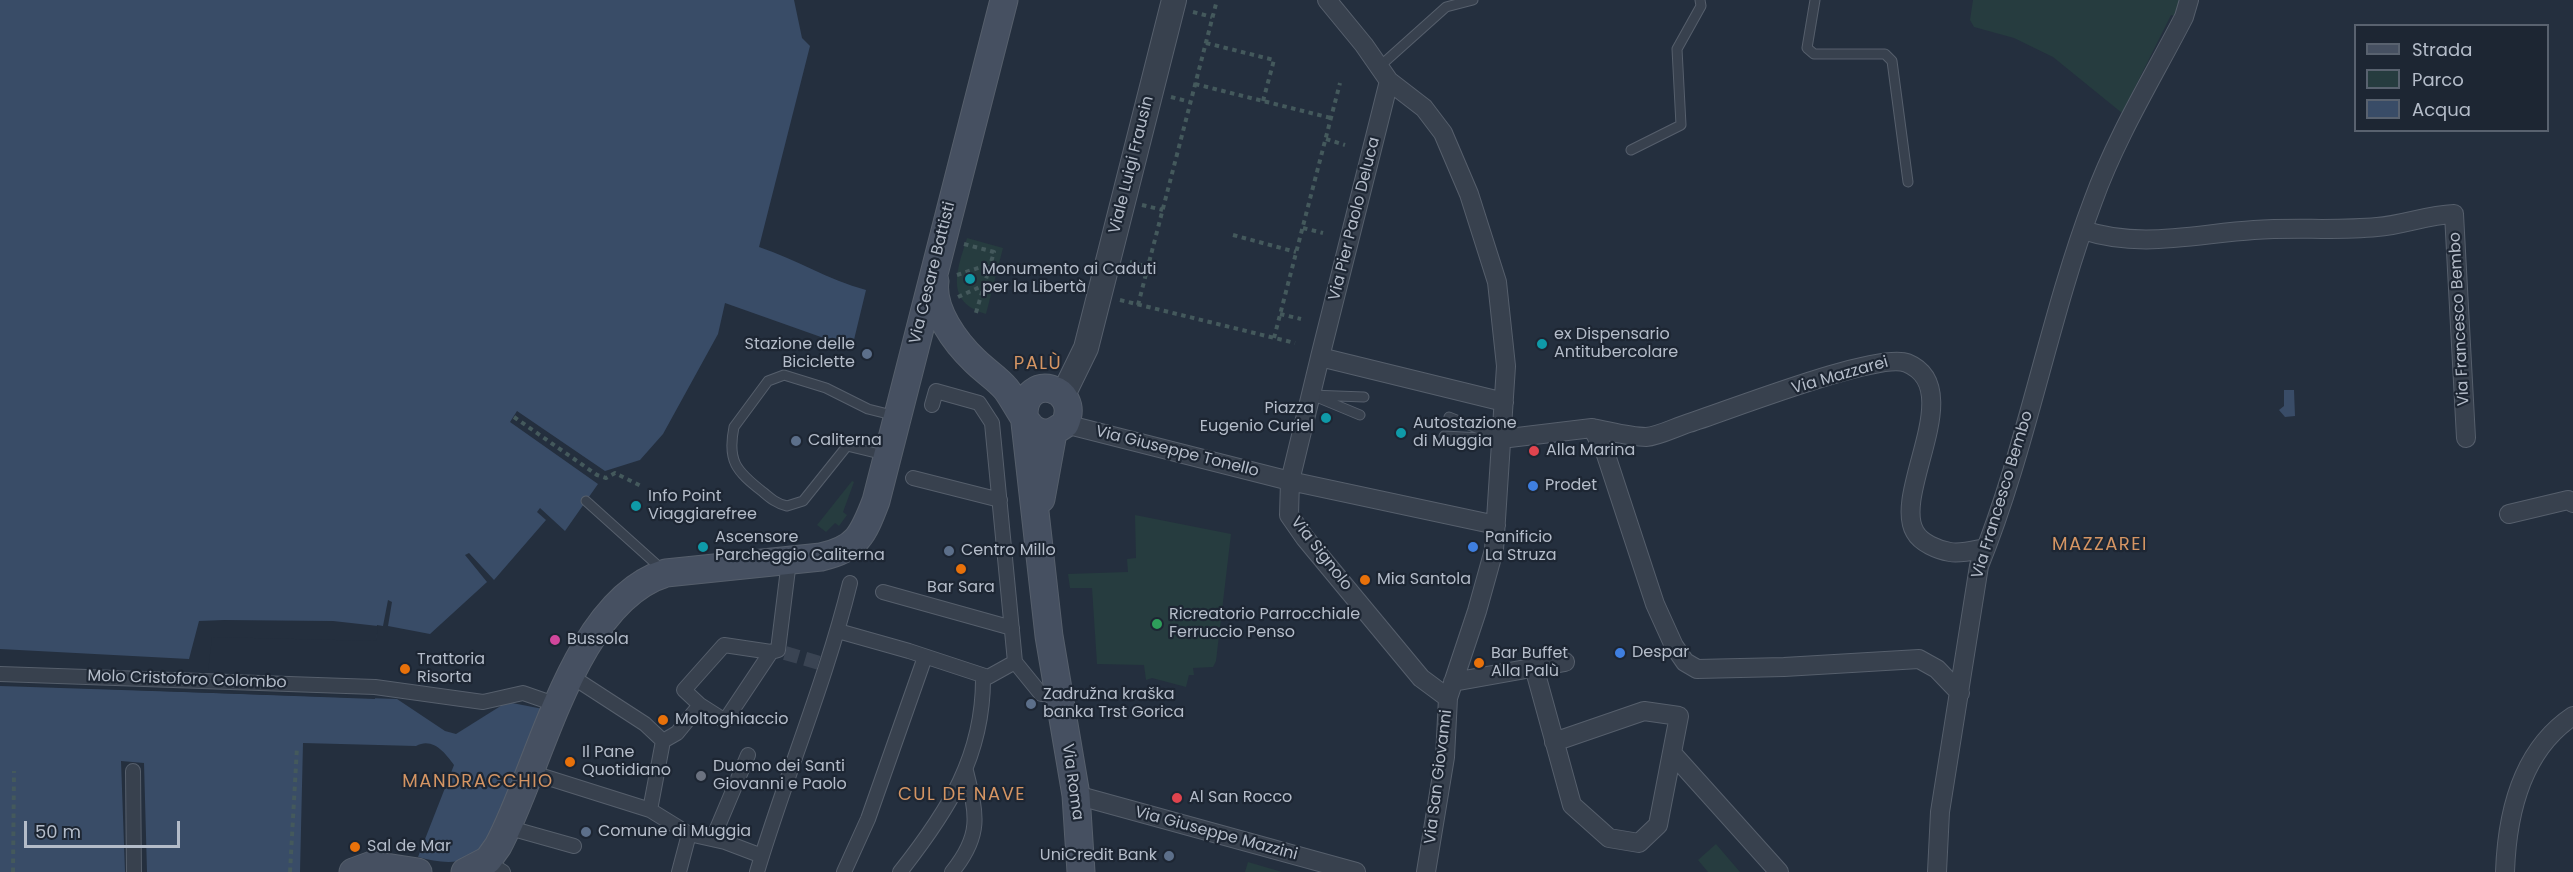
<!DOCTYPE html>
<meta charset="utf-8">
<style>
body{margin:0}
#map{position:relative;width:2573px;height:872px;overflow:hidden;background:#242f3e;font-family:Poppins,sans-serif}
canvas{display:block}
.legend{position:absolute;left:2354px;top:24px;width:195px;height:108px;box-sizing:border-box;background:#1d2633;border:2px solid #59626f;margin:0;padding:8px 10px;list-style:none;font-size:18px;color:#b4bcc9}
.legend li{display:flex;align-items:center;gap:12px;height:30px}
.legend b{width:30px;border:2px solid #59626f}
.scale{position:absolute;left:24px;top:821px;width:156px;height:27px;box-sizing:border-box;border:3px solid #b4bcc9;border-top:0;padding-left:8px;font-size:18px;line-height:21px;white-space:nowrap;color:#b4bcc9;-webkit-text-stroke:4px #1d2633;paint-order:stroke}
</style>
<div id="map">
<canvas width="2573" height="872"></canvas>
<ul class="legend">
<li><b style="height:8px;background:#465061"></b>Strada</li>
<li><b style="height:16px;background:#263c3f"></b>Parco</li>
<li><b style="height:16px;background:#394c67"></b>Acqua</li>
</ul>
<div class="scale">50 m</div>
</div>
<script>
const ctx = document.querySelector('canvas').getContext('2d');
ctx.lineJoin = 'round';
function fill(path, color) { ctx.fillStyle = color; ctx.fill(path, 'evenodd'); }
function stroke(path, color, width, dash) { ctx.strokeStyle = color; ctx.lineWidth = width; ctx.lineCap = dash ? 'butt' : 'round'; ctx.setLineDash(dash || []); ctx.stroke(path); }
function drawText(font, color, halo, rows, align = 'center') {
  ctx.font = font + ' Poppins,sans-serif'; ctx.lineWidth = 4.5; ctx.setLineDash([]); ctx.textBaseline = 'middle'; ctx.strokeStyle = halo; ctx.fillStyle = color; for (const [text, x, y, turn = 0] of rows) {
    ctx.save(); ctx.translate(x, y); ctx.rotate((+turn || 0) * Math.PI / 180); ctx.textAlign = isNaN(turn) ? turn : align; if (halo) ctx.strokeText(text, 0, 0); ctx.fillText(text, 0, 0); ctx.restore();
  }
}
fill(new Path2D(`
 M1973,0H2179L2175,16L2171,15L2122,113L2053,57L2014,38L1974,27L1970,20Z
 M967,238L1003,248L986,314C944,302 957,270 967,238Z
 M852,481L854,482L843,512L847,515L839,526L835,523L826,532L817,525Z
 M1135,515L1231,534L1216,661L1213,667L1193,668L1194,675H1189L1186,687L1152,678L1146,680L1144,665L1097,664L1092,588H1070L1068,574L1128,572L1127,559L1136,558Z
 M1716,844L1740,872H1708L1698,860Z
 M1248,862L1282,872H1245Z`), '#263c3f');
fill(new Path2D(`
 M0,0H794L802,38L810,46L759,247C796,259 828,280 866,290L852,348L725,303L718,334L663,434L640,460L605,471L517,411L510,422L598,484L565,531L540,508L537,512L546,520L494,580L469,553L465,555L487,582L430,634L388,626L392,602L388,600L383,626L377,625L376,639L210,634L205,671L0,665Z
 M2284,390H2294L2295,416L2285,417L2279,410L2284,406Z
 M0,686L397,699L445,731L456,734L507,702L543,709C531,739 502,829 483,848C464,867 441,863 418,857L454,765C445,753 433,737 416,746L303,743L300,872H147L144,763L121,761L125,872H0Z`), '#394c67');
fill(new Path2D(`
 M224,620L333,621L378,626L376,641L212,637L208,672L205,674L0,668V649L189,659L199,621Z
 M0,683L375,696V699L0,685Z`), '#242f3e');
stroke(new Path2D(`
 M785,653L823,664`), '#3a4453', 14, [14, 7]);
const service = new Path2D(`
 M1815,0L1807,48L1814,54H1885L1892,61L1908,182
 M1379,67L1446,7L1473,0
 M1631,150L1681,125L1677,49L1701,6L1700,0
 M1311,395L1364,397
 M1319,398L1360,415
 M1449,417L1494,435
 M1444,436L1501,439
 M884,455L847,446L803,501L787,506C777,504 770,498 763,492C736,471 727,461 734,427L768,381L784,375L826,388L868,409L896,416
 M586,501L665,572`);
const pedestrian = new Path2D(`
 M932,405L936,391L979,403L992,423L1015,662
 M913,478L1000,500
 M883,592L1012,628
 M838,631L909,651L988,677L1015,662L1041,694H1048
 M0,674L375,687L483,702L523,693L549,702
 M571,676L645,724L663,741
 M700,705L684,690L724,645L771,652
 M133,771L134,872
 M539,775L650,810L689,834L725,842L762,856
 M650,810L663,741L677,733L700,705L725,721L771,652L778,650L788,569
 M517,830L574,846
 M708,838L716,831L748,755
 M495,867L503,872
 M679,872L689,834
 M757,872C786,775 826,681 850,583
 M844,872L868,819L925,657
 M900,872C948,811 984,756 983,676
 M952,872C982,835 977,815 966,771`);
const minor = new Path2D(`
 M1327,0L1364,45L1389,81L1424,108L1443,133L1469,194L1497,282L1506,366L1494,550L1477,611L1448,698L1445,757L1426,872
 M2083,230C2140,249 2195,234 2254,230C2295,227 2337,231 2377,227C2403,225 2427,215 2454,214L2466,438
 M1320,357L1389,81
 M1065,424L1290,481L1496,525
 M1592,428C1609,431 1629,437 1646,437C1659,436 1676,427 1689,423C1727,411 1879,351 1907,363C1968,388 1892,493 1915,532C1921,543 1938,550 1950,552C1961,554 1975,550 1986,548
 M1501,439L1592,428L1605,452L1655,604L1674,646L1685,662L1697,669L1784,667L1919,659L1937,669L1960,693
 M2509,514L2568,500L2573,503
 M1534,667L1572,805L1609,838L1639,843L1658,825L1679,716L1644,711L1554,742
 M1453,682L1565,662
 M1448,698L1421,678L1305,538L1289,515L1290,481L1320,357L1504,402
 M1672,753L1779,872
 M1076,795L1356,872
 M1937,872L1940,812L1979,566C2027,448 2048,320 2093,201C2116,137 2153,77 2184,17L2189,0
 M2505,872C2507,814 2522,750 2573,716`);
const tertiary = new Path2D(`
 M1063,395L1086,348L1174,0`);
const secondary = new Path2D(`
 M935,281C931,310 956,343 975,361C985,371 998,379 1006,389C1014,399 1026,425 1035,430C1047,437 1055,431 1065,424C1082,387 1025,371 1024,414L1049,636L1076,795L1081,872
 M1041,499L1053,433
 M353,872L372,865L418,872
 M465,872L488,860L498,846C540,769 573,601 666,573L821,557C857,549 863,535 876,501L1004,0`);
stroke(service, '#565f6c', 11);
stroke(pedestrian, '#565f6c', 16);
stroke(minor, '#565f6c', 20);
stroke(tertiary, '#565f6c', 26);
stroke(secondary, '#565f6c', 29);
stroke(new Path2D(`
 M1193,12L1212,17
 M1206,43L1274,60L1263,101
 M1195,84L1331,118
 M1171,97L1190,102
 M1326,139L1345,145
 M1142,205L1163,210
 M1303,228L1323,233
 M1233,235L1296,252
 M964,244L994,252L975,316
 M1130,262L1148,267
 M957,275L990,264
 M958,297L984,285
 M1120,300L1295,343
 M1138,305L1217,0
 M1280,314L1301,319
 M1274,338L1340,83
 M514,417L597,475L606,478L615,473L643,487
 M13,872L14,771
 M290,872L297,747`), '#44595c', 4, [4.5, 4.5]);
stroke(service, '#38414e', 9);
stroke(pedestrian, '#38414e', 14);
stroke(minor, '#38414e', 18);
stroke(tertiary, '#38414e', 24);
stroke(secondary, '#465061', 27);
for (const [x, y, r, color] of [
 [970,279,6,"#0f9aa8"],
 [1542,344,6,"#0f9aa8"],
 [867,354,6,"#5c6f8a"],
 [1326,418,6,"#0f9aa8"],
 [1401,433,6,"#0f9aa8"],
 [796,441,6,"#5c6f8a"],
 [1534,451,6,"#e0444e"],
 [1533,486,6,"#3f7fe0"],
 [636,506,6,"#0f9aa8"],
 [703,547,6,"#0f9aa8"],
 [1473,547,6,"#3f7fe0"],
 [949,551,6,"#5c6f8a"],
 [961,569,6,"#e8710a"],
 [1365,580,6,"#e8710a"],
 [1157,624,6,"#2e9e5b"],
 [555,640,6,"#d1479c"],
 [1620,653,6,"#3f7fe0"],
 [1479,663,6,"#e8710a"],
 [405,669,6,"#e8710a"],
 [1031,704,6,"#5c6f8a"],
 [663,720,6,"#e8710a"],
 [570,762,6,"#e8710a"],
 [701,776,6,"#6b7280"],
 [1177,798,6,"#e0444e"],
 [586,832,6,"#5c6f8a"],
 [355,847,6,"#e8710a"],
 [1169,856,6,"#5c6f8a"]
]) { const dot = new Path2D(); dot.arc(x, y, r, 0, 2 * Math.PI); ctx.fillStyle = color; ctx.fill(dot); stroke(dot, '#1d2633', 2); }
drawText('16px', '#b4bcc9', '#1d2633', [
 ["Viale Luigi Frausin",1132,165,-76],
 ["Via Pier Paolo Deluca",1355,219,-76],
 ["Via Cesare Battisti",933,273,-76],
 ["Via Francesco Bembo",2460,319,-93],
 ["Via Mazzarei",1840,376,-16],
 ["Via Giuseppe Tonello",1177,452,14],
 ["Via Francesco Bembo",2003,495,-73],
 ["Via Signolo",1321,554,52],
 ["Molo Cristoforo Colombo",187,680,2],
 ["Via San Giovanni",1439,777,-83],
 ["Via Roma",1072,782,82],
 ["Via Giuseppe Mazzini",1216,834,15]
]);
drawText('16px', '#b4bcc9', '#1d2633', [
 ["Monumento ai Caduti",982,270],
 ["per la Libertà",982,288],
 ["ex Dispensario",1554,335],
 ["Antitubercolare",1554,353],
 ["Stazione delle",855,345,"right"],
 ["Biciclette",855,363,"right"],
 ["Piazza",1314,409,"right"],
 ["Eugenio Curiel",1314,427,"right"],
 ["Autostazione",1413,424],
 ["di Muggia",1413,442],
 ["Caliterna",808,441],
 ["Alla Marina",1546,451],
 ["Prodet",1545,486],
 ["Info Point",648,497],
 ["Viaggiarefree",648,515],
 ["Ascensore",715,538],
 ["Parcheggio Caliterna",715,556],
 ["Panificio",1485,538],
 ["La Struza",1485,556],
 ["Centro Millo",961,551],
 ["Mia Santola",1377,580],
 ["Bar Sara",961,588,"center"],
 ["Ricreatorio Parrocchiale",1169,615],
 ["Ferruccio Penso",1169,633],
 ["Bussola",567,640],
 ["Despar",1632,653],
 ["Bar Buffet",1491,654],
 ["Alla Palù",1491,672],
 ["Trattoria",417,660],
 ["Risorta",417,678],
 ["Zadružna kraška",1043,695],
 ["banka Trst Gorica",1043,713],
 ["Moltoghiaccio",675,720],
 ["Il Pane",582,753],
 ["Quotidiano",582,771],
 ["Duomo dei Santi",713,767],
 ["Giovanni e Paolo",713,785],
 ["Al San Rocco",1189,798],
 ["Comune di Muggia",598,832],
 ["Sal de Mar",367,847],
 ["UniCredit Bank",1157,856,"right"]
], 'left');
ctx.letterSpacing = '1.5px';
drawText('18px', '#d59563', '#1d2633', [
 ["PALÙ",1038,364],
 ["MAZZAREI",2100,545],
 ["MANDRACCHIO",478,782],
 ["CUL DE NAVE",962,795]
]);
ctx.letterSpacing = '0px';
</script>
